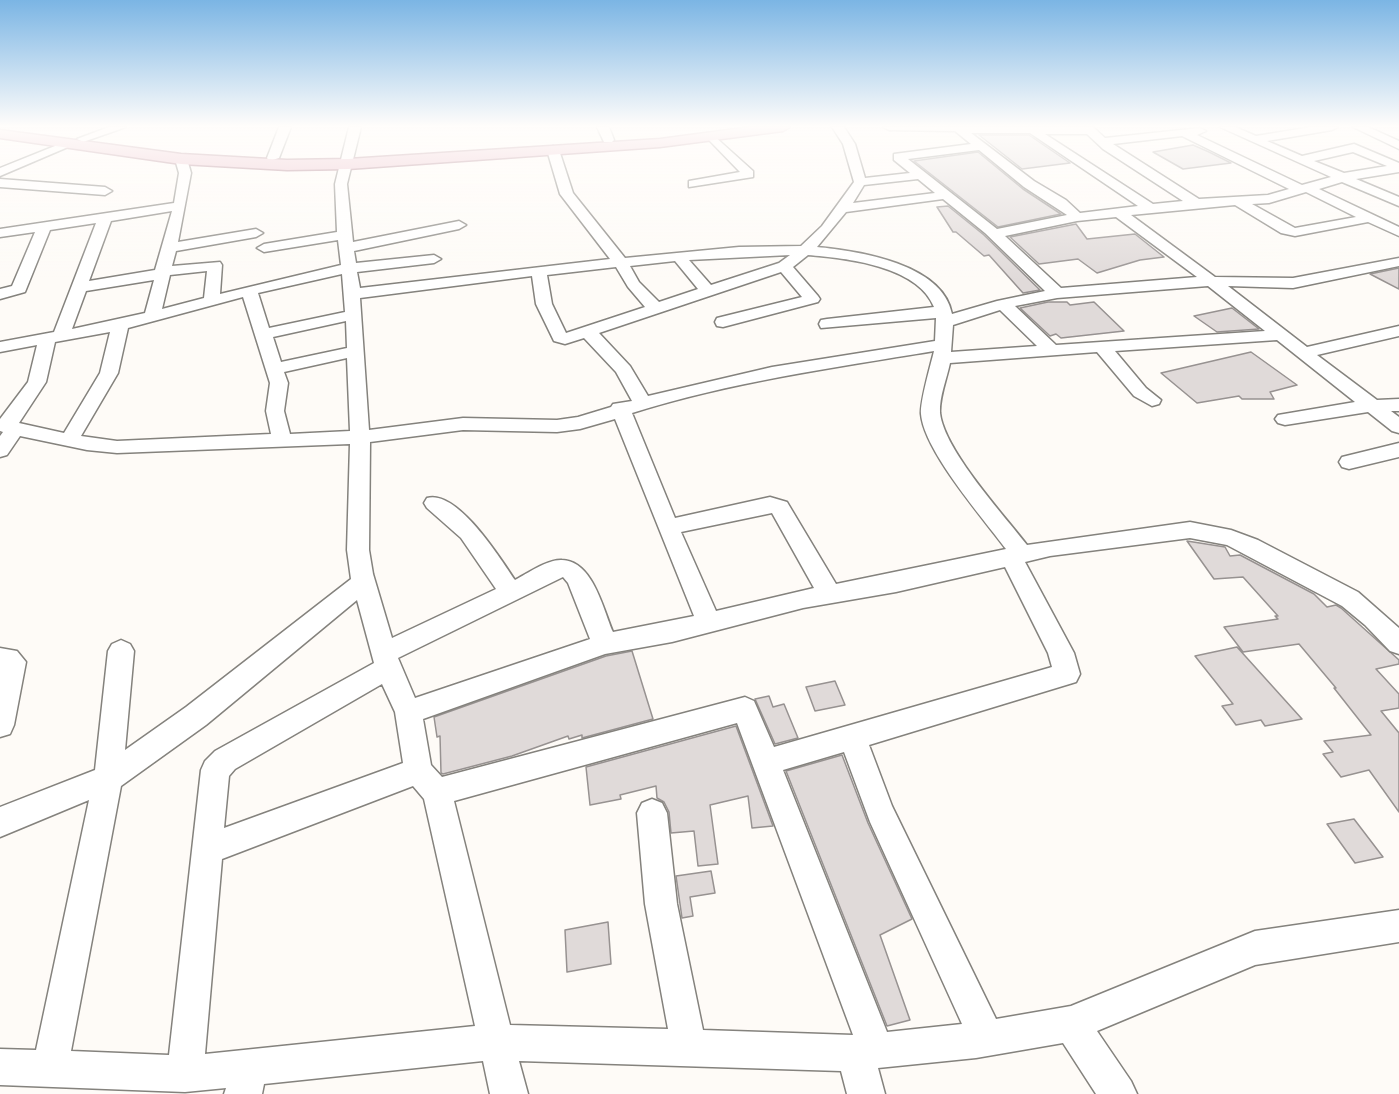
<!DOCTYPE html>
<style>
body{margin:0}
canvas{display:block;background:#fefbf7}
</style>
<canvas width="1399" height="1094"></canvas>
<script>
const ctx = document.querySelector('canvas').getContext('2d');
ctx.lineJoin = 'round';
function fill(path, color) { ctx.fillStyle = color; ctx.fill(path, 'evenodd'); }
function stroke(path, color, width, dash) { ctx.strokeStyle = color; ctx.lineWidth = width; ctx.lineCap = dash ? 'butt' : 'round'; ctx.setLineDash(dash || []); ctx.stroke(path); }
const building = new Path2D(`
 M979,135H1029L1070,163L1022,169Z
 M1193,145L1209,152L1231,163L1183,169L1153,152Z
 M978,152L1023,189L1061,214L998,227L914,161Z
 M948,206L984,235L1040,290L1023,293L989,255L984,256L956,232H953L937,207Z
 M1076,224L1087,239L1135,234L1164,257L1140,260L1097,273L1078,259L1039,264L1010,237Z
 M1399,268V289L1370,274Z
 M1048,302H1067L1070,305L1094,302L1124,331L1061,338L1056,334L1050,336L1020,308Z
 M1232,308L1259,329L1217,332L1194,316Z
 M1251,352L1297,385L1270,392L1274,399H1242L1239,396L1197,403L1161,373Z
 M1187,541L1225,547L1230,556L1240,555L1314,594L1327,607L1336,605L1341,608L1399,660V664L1376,669L1399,694V708L1381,711L1399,733V812L1369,770L1341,777L1323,754L1333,752L1324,741L1371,735L1334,688H1336L1299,644L1243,652L1224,627L1278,619L1275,616H1278L1243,577L1214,579Z
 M1237,647L1302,719L1265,726L1261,720L1236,725L1222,706L1233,704L1195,656Z
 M632,651L653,719L582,738V735L569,739L568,736L512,756L443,774L441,773L440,736L437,737L434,717L606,656Z
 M835,681L845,705L815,711L806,687Z
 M769,696L773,707L784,704L798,738L775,744L755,699Z
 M736,726L773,826L752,828L748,796L710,805L718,864L698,866L694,831L671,833L669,812L664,802L657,798L656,786L620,795L621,799L590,805L586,767Z
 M842,755L868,823L912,919L880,935L910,1020L887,1026L786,771Z
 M1354,819L1383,857L1355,863L1327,824Z
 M711,871L715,893L690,897L693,916L682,918L676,876Z
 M608,922L611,964L567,972L565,930Z`);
fill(building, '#e0dad9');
stroke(building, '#979291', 1.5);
const minor = new Path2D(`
 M109,127H126L83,142L77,139Z
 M279,127H291L279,158L269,161L267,158Z
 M349,127H361L347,184L353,242L459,221L466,225L459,229L354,251L356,263L434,255L441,259L434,263L357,272L360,288L610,259L560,194L547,150L553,146L559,150L573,193L625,258L739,247L801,246L822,226L854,182L843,144L832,127H844L855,144L865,178L910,173L894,160V154L971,144L955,131L889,130L883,127H1093L1105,138L1200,128L1206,131L1197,135L1302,185L1331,177L1220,127H1235L1256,136L1311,127H1338L1332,130L1267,141L1302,156L1354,144L1399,163V172L1356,179L1399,197V206L1342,182L1319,189L1399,227V236L1368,222L1295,236L1281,233L1235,205L1131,215L1215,277L1293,278L1399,258V266L1293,288L1228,286L1307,347L1399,326V336L1317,355L1377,400L1399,399V411H1391L1399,417V433L1392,431L1368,412L1285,425L1278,423L1275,419L1278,415L1355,402L1277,340L1115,351L1146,388L1161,400L1159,404L1152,406L1134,396L1097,352L950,363C947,378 939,397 940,413C944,450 1004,515 1027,545L1190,522L1231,530L1258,540L1358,592L1399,628V654L1390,651L1365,625L1342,606L1227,545L1190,538L1050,556L1025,562L1074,653L1080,674L1076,682L869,745L892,806L996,1019L1071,1006L1255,931L1399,910V942L1255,965L1097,1031L1131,1081L1137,1094H1096L1063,1043L976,1058L878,1068L885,1094H847L841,1071L519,1061L528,1094H490L483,1061L264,1084L262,1094H224L226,1088L185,1092L0,1085V1049L36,1050L89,800L0,837V807L95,770L108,651L112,644L121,640L130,644L134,651L125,750L186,707L351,579L347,550L350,444L117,453L87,450L20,436L7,455L0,457V436L3,432L0,431V419L28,382L37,345L0,352V342L54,332L96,223L50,230L25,292L0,299V289L12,286L35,232L0,237V229L174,203L179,173L175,159L181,155L187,159L191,173L178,242L256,229L263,233L256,237L176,251L172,266L220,262L222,265L220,294L341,265L338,240L264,252L257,248L264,244L337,232L335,184ZM971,133H1030L1138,206L1080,213L1066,200L1034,181ZM1045,134H1087L1103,149L1183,201L1153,204ZM1182,136L1289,189L1268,195L1199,199L1113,144ZM979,150L1024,187L1067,215L997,229L908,159ZM1353,152L1387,166L1344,173L1314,161ZM918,179L935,193L853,203L864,185ZM1306,192L1356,217L1295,228L1252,204L1269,203ZM943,199L985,233L1045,291L997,301L952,314C943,264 859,251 817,247L846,212ZM172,211L155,270L89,281L111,221ZM1116,217L1197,277L1061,288L1005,236L1077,221ZM790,255L779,263L711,285L689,260ZM808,255C846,258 918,266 934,307L827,319L821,320L819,324L821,328L936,318L935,341L772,367L648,396L630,366L599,333L781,272L802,297L717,318L715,322L717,326L723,327L818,302L820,299L818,296L793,267ZM675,261L698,289L659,302L639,282L630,266ZM616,267L628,287L645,307L566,333L552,304L547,275ZM207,271L204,298L162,309L170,275ZM342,274L345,312L269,328L258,293ZM532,276L536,304L554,341L565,344L584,338L616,372L632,401L613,404L611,407L578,417L557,420L463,418L369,430L360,298ZM154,280L145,313L72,329L86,291ZM1208,286L1265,331L1056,345L1015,306L1057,298ZM243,297L270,383L266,411L271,434L117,441L81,436L118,373L128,328ZM1000,310L1037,346L951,352L953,325ZM346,321L347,348L281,362L273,337ZM110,332L100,373L64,433L19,423L46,382L55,342ZM934,351C931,364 920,401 921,414C924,451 983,518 1006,549L836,584L787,502L770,497L675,518L632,413C730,382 832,368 934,351ZM347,358L350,431L290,434L284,411L288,383L284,372ZM615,419L694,616L613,632C603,609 593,561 562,560C548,559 528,573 515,580C500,558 457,489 427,498L424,503L427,508L461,538L496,589L392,638L373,574L369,550L370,442L463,430L557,432L580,429ZM772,513L814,588L716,611L681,532ZM1005,567L1048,653L1052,667L774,747L754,701L745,697L442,777L431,765L423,719L605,654L672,642L803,608L896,592ZM563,577L568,583L590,639L415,698L398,658ZM357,600L374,663L215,751L205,761L201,770L169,1055L71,1051L121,786L206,725ZM382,684L395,712L403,763L224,828L229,776L235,769ZM737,723L853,1035L703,1030L677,904L667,813L662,803L652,799L642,803L637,813L645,904L668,1029L510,1025L454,801ZM844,752L870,822L962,1024L887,1032L783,770ZM413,786L424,799L475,1026L205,1054L222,859Z
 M597,127H609L614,140L612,142H604Z
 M1353,127H1368L1399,141V149Z
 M713,135L753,171V177L689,187V181L740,172L709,140V136Z
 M65,142L75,144L0,176V168Z
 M0,179L105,187L112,191L105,195L0,187Z
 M1399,443V457L1349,469L1342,467L1339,462L1342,457Z
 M0,648L17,651L26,662L14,725L10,734L0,737Z`);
const major = new Path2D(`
 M750,127H790L783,131L660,147L348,169L287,170L181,164L0,138V130L181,154L287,160L348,159L660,139Z`);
stroke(minor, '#84827d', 3);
stroke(major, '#a36f7d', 3);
fill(minor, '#fff');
fill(major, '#e9bac7');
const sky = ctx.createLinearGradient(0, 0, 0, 280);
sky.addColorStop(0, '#7bb5e4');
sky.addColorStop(0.45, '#fffdfb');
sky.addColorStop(1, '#fffdfb00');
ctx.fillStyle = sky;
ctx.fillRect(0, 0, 1399, 280);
</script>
